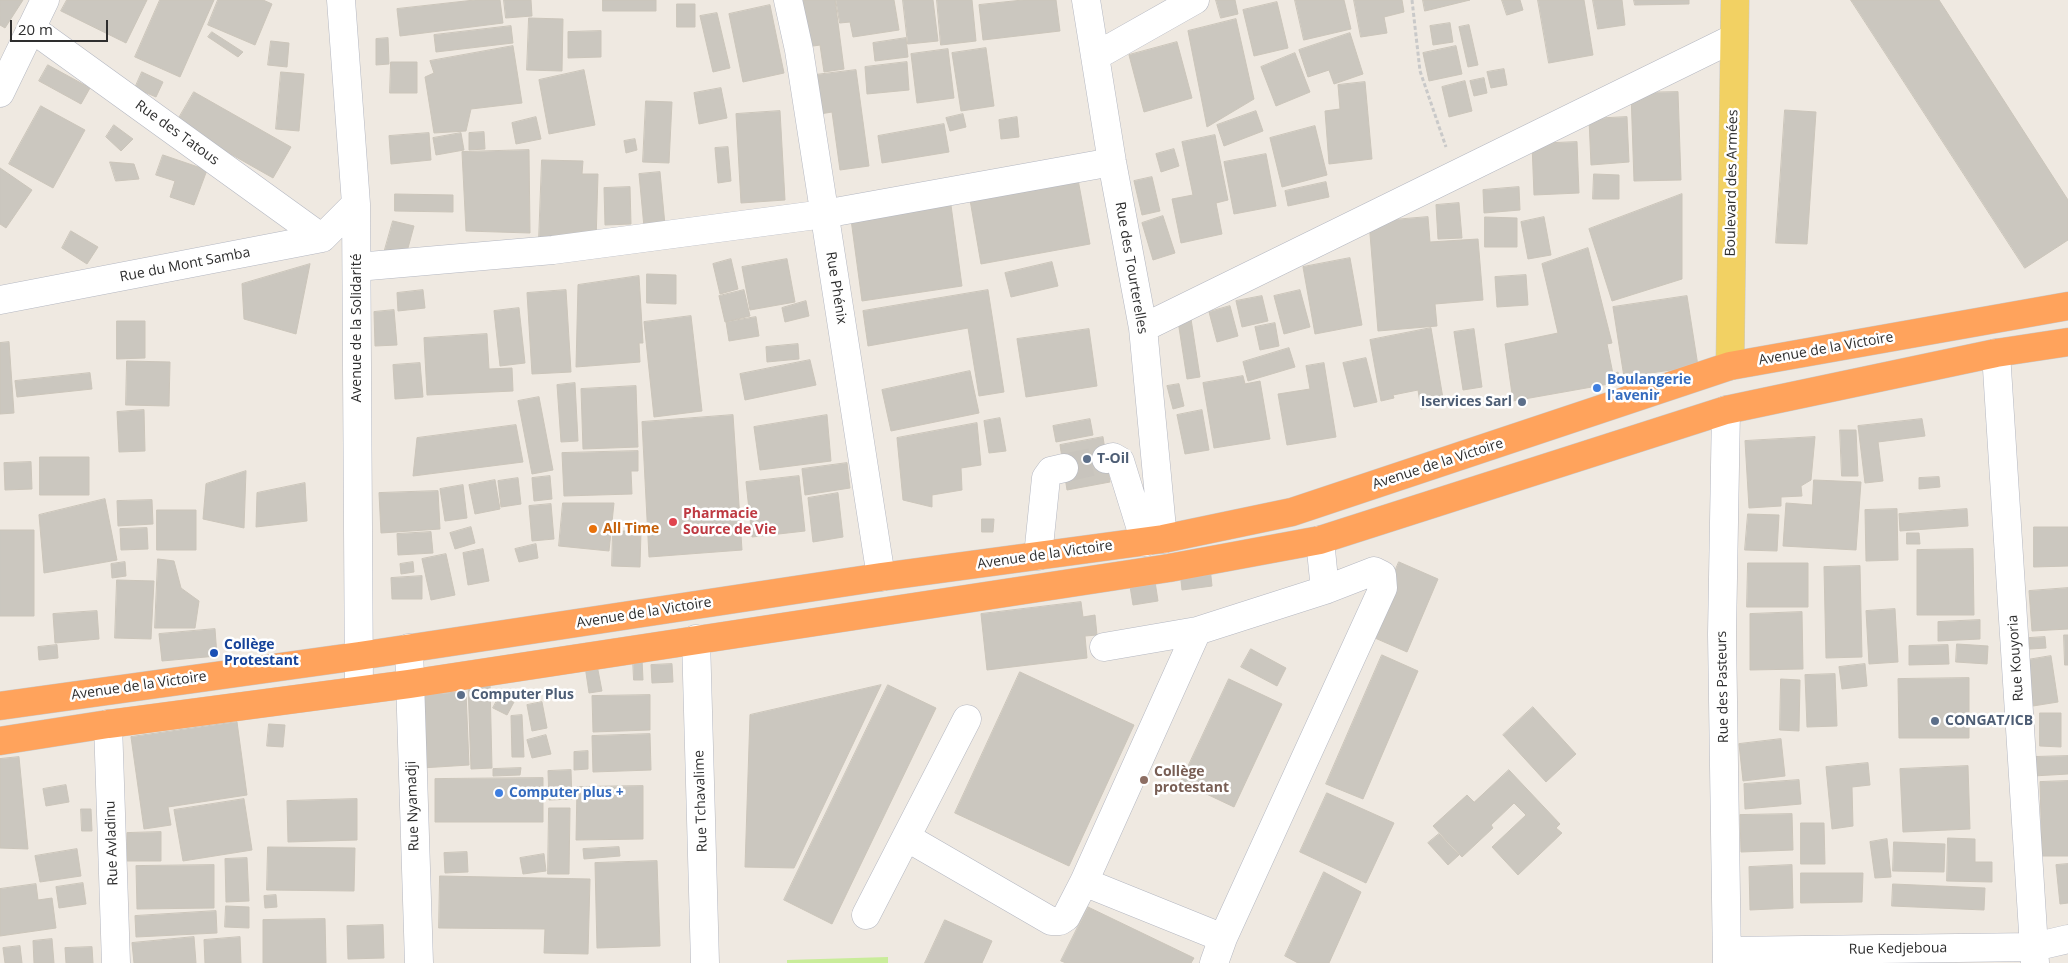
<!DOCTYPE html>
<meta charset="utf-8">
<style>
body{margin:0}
#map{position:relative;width:2068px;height:963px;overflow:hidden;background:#efe9e1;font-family:"Open Sans",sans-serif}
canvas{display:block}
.scale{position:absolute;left:10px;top:20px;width:98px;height:22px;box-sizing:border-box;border:2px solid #2e2e2e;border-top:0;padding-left:6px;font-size:15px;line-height:18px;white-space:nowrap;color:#2e2e2e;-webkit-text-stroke:4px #fff;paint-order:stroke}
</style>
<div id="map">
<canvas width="2068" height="963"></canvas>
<div class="scale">20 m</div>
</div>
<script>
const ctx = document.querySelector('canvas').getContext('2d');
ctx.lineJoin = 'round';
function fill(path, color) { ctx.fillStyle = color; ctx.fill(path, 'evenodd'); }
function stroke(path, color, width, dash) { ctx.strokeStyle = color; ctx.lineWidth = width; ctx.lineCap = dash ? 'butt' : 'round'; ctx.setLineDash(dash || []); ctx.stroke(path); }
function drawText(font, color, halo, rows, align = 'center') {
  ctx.font = font + ' "Open Sans",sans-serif'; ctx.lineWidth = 5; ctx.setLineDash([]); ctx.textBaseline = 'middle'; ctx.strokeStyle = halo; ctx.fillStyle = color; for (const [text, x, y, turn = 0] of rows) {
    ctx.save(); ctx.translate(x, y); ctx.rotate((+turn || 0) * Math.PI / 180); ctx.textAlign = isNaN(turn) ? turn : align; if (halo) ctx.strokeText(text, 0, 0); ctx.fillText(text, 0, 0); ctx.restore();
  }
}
fill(new Path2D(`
 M888,957V963H787V960Z`), '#c9ec9a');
const building = new Path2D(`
 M0,0H23L5,28L0,25Z
 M67,0H147L126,43L61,11Z
 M160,0H214L180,77L135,57Z
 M218,0H263L272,4L255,45L208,25Z
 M475,0H500L503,23L400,36L397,9Z
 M504,0H531L532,16L506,18Z
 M603,0H656V11H603Z
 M801,0H835L844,69L824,72L820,45L807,47Z
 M836,0H894L899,30L853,37L850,22L840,23Z
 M903,0H933L938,41L908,44Z
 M937,0H972L976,41L941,45Z
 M1023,0H1056L1060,31L983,40L979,5Z
 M1216,0H1235L1238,14L1221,18Z
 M1295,0H1344L1351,29L1304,40Z
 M1354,0H1402L1404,12L1384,17L1387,33L1361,37Z
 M1423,0H1470L1425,11Z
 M1502,0H1520L1523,10L1507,15Z
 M1538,0H1584L1593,55L1549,63Z
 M1593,0H1622L1625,25L1598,29Z
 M1634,0H1689V4L1635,5Z
 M1851,0H1939L2068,200V240L2025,268Z
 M1277,2L1288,48L1254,56L1243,10Z
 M677,4H695V27H677Z
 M770,5L784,73L743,82L729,14Z
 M717,13L730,68L713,72L700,16Z
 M529,18L563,19L562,71L527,70Z
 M1236,19L1254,99L1207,127L1188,31Z
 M1450,23L1453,42L1433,45L1430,26Z
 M1469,25L1478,65L1468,67L1459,27Z
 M511,26L513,43L436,52L434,35Z
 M601,31V57L568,58V32Z
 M212,32L243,52L238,57L208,37Z
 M1350,33L1363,74L1334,84L1329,70L1308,77L1299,50Z
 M388,38L389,64L376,65V39Z
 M906,38L908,57L875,61L873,43Z
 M271,41L289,43L287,67L268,65Z
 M1177,42L1192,98L1144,112L1129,55Z
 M513,46L522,103L471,109L466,131L434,133L425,77L434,73L430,61Z
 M1456,46L1462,74L1429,81L1423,53Z
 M986,48L994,106L961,111L952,53Z
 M948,49L954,98L917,103L911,54Z
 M1295,53L1310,92L1276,106L1261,67Z
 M391,62H417V93H390Z
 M907,62L909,90L867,94L865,67Z
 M48,65L90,88L81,104L39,81Z
 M1504,69L1507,85L1491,88L1487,72Z
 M584,70L595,125L549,134L539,80Z
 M856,70L869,166L840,170L832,112L820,114L815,75Z
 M142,72L163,82L156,97L135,88Z
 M281,72L304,74L299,131L276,129Z
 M1484,78L1487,93L1474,96L1470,81Z
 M1465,81L1472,111L1449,117L1442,87Z
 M1365,82L1372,159L1329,164L1325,111L1340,109L1338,85Z
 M721,88L727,118L699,124L694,93Z
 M194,92L291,147L273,178L176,123Z
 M1678,92L1681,180L1634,181L1631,93Z
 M646,101L672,102L669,163L643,162Z
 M41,106L85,130L53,188L9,164Z
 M1785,110L1816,112L1807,244L1776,243Z
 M780,111L785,200L741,203L736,114Z
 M1256,111L1263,131L1224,146L1217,125Z
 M963,114L966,127L950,131L946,118Z
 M536,117L541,139L516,144L512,123Z
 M1017,117L1019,137L1001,139L999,120Z
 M1627,117L1629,162L1591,165L1589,119Z
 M944,124L949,152L882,163L878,136Z
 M114,125L133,139L121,151L106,137Z
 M1315,126L1327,175L1282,187L1270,138Z
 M484,132L485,149L469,150V133Z
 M429,133L431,160L391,164L389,136Z
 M461,133L464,150L436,155L433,138Z
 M1215,135L1228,200L1216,203L1222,234L1181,243L1172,199L1193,195L1182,142Z
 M635,139L637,150L626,153L624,141Z
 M1577,142L1579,193L1534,195L1532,144Z
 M728,147L731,181L718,183L715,148Z
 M1174,149L1179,166L1161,172L1156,154Z
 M529,150L530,233L466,231L462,152Z
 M1266,154L1276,206L1234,214L1224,162Z
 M163,155L207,170L194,205L170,197L175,181L156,175Z
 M542,160L583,161L582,174H598L596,242L539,240Z
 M110,162L134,164L139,179L116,181Z
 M0,168L32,190L6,228L0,224Z
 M660,172L665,225L644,227L639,174Z
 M1077,174L1090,244L981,264L969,194Z
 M1594,174L1619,175V199H1593Z
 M1152,177L1160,211L1142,215L1134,181Z
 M1326,182L1329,197L1288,206L1285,191Z
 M630,187L631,224L605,225L604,188Z
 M1519,187L1520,210L1484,213L1483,190Z
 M395,194L453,195V212L395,211Z
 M1682,194V279L1612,301L1589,229Z
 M950,198L962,286L862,301L850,212Z
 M1459,203L1462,238L1438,239L1436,205Z
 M1163,216L1175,253L1153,260L1142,223Z
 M1428,217L1430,242L1478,239L1483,300L1435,304L1437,326L1378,331L1369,222Z
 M1485,217L1517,218V247H1485Z
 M1544,217L1551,255L1528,259L1521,222Z
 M393,221L414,226L405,259L384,253Z
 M71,231L98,247L87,264L62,248Z
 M1588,248L1612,343L1607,344L1613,374L1618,372L1620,382L1513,401L1505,344L1558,333L1542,264Z
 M1350,258L1362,325L1315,334L1303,267Z
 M731,259L738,289L720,294L713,264Z
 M787,259L795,302L750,310L742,267Z
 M1052,262L1058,286L1011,297L1005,273Z
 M310,264L296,334L244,319L242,284Z
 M647,274L676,275V304L647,303Z
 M1526,275L1528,305L1497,307L1495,277Z
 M639,276L643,343H639L640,362L576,367L578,285Z
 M423,290L425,308L398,311L397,293Z
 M566,290L571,372L532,374L527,293Z
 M744,290L750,316L725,322L719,296Z
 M988,290L1004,392L979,396L968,328L868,346L863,311Z
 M1300,290L1310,327L1284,334L1274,296Z
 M1262,296L1268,321L1242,327L1236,301Z
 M1687,296L1698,366L1624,377L1613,307Z
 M806,301L809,316L785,322L782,308Z
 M1230,306L1238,336L1217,342L1209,312Z
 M519,308L525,363L500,366L494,311Z
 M394,310L397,345L375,346L374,312Z
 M691,316L702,411L654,417L644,322Z
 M756,317L759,336L729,341L726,322Z
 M1191,319L1200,377L1187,379L1178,321Z
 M117,321H145V358L117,359Z
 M1275,323L1279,346L1260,350L1255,327Z
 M1431,328L1444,404L1421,409L1418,390L1393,395L1394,398L1381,401L1370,340Z
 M1089,329L1097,386L1026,397L1017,339Z
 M1474,329L1482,387L1463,390L1454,332Z
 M487,334L489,369L512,368L513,391L427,395L424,338Z
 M9,342L14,413L0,414V343Z
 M798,344L799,359L767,362L766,347Z
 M1289,348L1295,367L1248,381L1243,362Z
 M1366,358L1377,402L1354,407L1343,363Z
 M810,360L816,385L745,400L740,374Z
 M127,361L170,362L169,406L126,405Z
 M420,363L423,397L395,399L393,365Z
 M1324,363L1336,437L1287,445L1278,394L1310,389L1306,366Z
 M970,371L979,413L891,431L882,390Z
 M90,373L92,389L17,397L15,381Z
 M1243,376L1245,384L1260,381L1270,439L1214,448L1203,383Z
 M575,383L578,441L561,442L557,385Z
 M1179,384L1184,406L1173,409L1167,386Z
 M636,386L638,447L583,449L581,389Z
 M539,397L553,470L532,474L518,401Z
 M144,410L145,451L119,452L117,412Z
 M1202,410L1209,450L1185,454L1177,415Z
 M733,415L742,550L649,557L642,422Z
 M827,415L831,461L760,470L754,427Z
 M1000,418L1006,451L989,453L984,421Z
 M1090,419L1093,435L1056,442L1053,426Z
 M1922,419L1925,436L1878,442L1883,481L1865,483L1858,426Z
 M977,423L981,465L961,468L962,490L932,495V507L903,500L897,438Z
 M516,425L523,462L413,476L417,438Z
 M1840,430H1856L1858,476H1842Z
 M1103,437L1110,482L1067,490L1060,445Z
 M1815,437L1811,480L1801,486L1802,496L1781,497V506L1749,508L1745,441Z
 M638,451V471H631L632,494L564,496L562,453Z
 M40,457H89V495H40Z
 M31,462L32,489L5,490L4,463Z
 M847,463L850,488L805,495L802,469Z
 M246,471L244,528L203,519L206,484Z
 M550,476L552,499L534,501L532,478Z
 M799,476L805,531L752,537L746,482Z
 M1939,477L1940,487L1919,489V478Z
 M518,478L521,504L501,507L498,481Z
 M495,480L500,509L475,514L469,485Z
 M1814,480L1861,482L1856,550L1783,546L1786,503L1812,505Z
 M305,483L307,521L256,527L257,493Z
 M463,485L467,518L445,521L440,489Z
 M438,491L440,529L381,533L379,493Z
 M838,493L843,537L813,542L808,498Z
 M105,499L117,560L44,573L39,515Z
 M152,500L153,524L118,526L117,501Z
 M563,503H614L609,551L559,546Z
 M551,504L554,539L532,541L529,506Z
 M1897,509L1898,560L1866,561L1865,510Z
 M1967,509L1968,526L1900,531L1899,514Z
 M157,510H196V550H157Z
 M1748,514L1779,515L1777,551L1745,550Z
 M982,519H994L993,532H982Z
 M471,527L475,543L455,549L450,533Z
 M2034,527H2068V566L2034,567Z
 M147,528L148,549L121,550L120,529Z
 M0,530H34V616H0Z
 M613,531H641L640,567L612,566Z
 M431,532L433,553L398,555L397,534Z
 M1907,533H1919L1920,544H1907Z
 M536,544L538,558L519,562L515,549Z
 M483,549L489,581L468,585L463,553Z
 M1973,549L1974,615H1917V550Z
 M446,554L455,595L431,600L422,559Z
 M158,559L174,561L181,588L199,601L195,628H155Z
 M125,562L126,576L112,578L111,564Z
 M413,562L414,572L401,574L400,564Z
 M1399,562L1438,579L1407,652L1368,635Z
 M1748,563H1808V607H1747Z
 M1860,566L1862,657L1826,658L1824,567Z
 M1210,567L1212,586L1182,590L1180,571Z
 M1154,575L1158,601L1133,605L1129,580Z
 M422,576V599H392L391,578Z
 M117,580L154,581L151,639L115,638Z
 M2068,588V629L2032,631L2029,591Z
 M1081,602L1083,617L1095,615L1097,635L1085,636L1087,658L987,670L981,614Z
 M1895,609L1898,662L1869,664L1866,611Z
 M97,611L99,639L55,643L53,614Z
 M1802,612L1803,669L1750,670V614Z
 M1980,620V639L1938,641V622Z
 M215,629L217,656L162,661L159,634Z
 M2064,635H2068V665H2065Z
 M2045,637L2046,648L2030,649L2029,638Z
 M1957,644L1988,646L1987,664L1956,662Z
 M57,645L58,658L39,660L38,647Z
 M1948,645L1949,664L1909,665V646Z
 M1251,649L1286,668L1277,686L1241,667Z
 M1382,655L1418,671L1363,799L1326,784Z
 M2051,656L2058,702L2033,706L2027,660Z
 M633,659H642L643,680H634Z
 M672,664L673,682L652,683L651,665Z
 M1865,664L1867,686L1842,689L1839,667Z
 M597,665L602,691L589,693L585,666Z
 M1020,672L1134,725L1069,866L955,813Z
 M1835,674L1837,726L1807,727L1805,675Z
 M1969,678V738H1899L1898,679Z
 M1229,679L1282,704L1234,807L1181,782Z
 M1781,679L1800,680L1799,731L1780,730Z
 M490,683L492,768L471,769L468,684Z
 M881,685L794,868L745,867L750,715Z
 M888,685L936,708L832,924L784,900Z
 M466,692L469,765L421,768L418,695Z
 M500,695L514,702L507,715L493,708Z
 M650,695V730L593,732L592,696Z
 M542,702L547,728L532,731L527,705Z
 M1533,707L1576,754L1546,782L1503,735Z
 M2040,713H2061V747L2040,746Z
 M522,715L524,757H512L511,716Z
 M237,722L247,795L168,807L171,825L144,829L131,737Z
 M269,724L285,725L283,747L267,746Z
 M650,734L651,770L593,772L592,736Z
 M546,735L551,754L532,758L527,740Z
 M1781,739L1785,776L1743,781L1739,744Z
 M588,751V769L574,770V752Z
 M2068,756V774L2033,776V757Z
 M19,757L28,849L0,848V759Z
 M1868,763L1870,785L1852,787L1853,826L1832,829L1826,767Z
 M1968,766L1970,829L1903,832L1900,769Z
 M521,768L520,775L493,776V769Z
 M571,770L572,799L549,800L548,771Z
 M1509,770L1560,824L1556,828L1562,833L1518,875L1492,847L1526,815L1514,803L1491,825L1493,828L1462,857L1433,826L1467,795L1474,802Z
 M543,778V822H435V779Z
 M1799,780L1801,804L1745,809L1744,784Z
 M2068,781V856H2042L2040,782Z
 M66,785L69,802L46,806L43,789Z
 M643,786V839L576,840L577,787Z
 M1327,793L1394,823L1366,883L1300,852Z
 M244,799L252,850L183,861L174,810Z
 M357,799V840L288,842L287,801Z
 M549,808H570L569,874H548Z
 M81,809H91L92,831H82Z
 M1792,814L1793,850L1741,852L1740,815Z
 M1801,823H1824L1825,864H1801Z
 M161,832V861H127V833Z
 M1439,834L1459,855L1448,865L1428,843Z
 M1948,838L1975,839V862H1992V882L1947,881Z
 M1887,839L1891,877L1875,878L1870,842Z
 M1894,842L1945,844L1944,872L1893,871Z
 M268,847L355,848L354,891L267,890Z
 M619,847L620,856L584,859L583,849Z
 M77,849L81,876L40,882L35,856Z
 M467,852L468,872L445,873L444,853Z
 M544,854L546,871L523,874L520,858Z
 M247,858L249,901L226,902L225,859Z
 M657,861L660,946L597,948L595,863Z
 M2068,864V903L2060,904L2056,865Z
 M214,865V908L137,909L136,866Z
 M1792,865L1793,908L1750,910L1749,867Z
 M1324,872L1361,892L1329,963H1298L1285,956Z
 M1801,873H1863L1862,902L1801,903Z
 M440,876L590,879L588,954L544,953L545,929L439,928Z
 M83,883L86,904L59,908L56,887Z
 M36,884L38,900L52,898L56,928L0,936V889Z
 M1893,884L1985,888L1984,910L1892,906Z
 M276,895L277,907L265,908L264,896Z
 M226,906L249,907V928L225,927Z
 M1088,907L1194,958L1191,963H1066L1061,961Z
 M216,911L217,933L136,937L135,916Z
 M325,919L326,963H263V920Z
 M945,920L992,941L982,963H925Z
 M383,925L384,958L348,959L347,926Z
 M194,937L196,963H134L132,943Z
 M240,937L241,963H205L204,940Z
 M52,939L54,963H34L33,941Z
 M20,946L22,963H5L3,948Z
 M92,947L93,963H66L65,948Z`);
fill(building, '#cbc7bf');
stroke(building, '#cbc5ba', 1);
stroke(new Path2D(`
 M1064,468L1106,459`), '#c8c4bd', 28, [28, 14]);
const minor = new Path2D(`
 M341,0L356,204L359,690
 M788,0L799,50L881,577
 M1086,0L1112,162L1143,328L1163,539
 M31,28L322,238
 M1096,56L1195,0
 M0,93L45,0
 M357,267L553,250L824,214L1112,162
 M0,300L322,238L356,204
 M1143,328L1734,38
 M1996,353L2035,963
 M1726,410L1722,634L1727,963
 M1106,459L1113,457L1120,461L1145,542
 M1320,540L1325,590
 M1038,556L1046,478L1051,471L1064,468
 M696,639L705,963
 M1104,647L1197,631L1325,590L1374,571L1382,575L1383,588L1223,938L1214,963
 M409,648L419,963
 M108,724L116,963
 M906,837L1051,921H1060L1066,917L1084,882L1197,631
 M1084,882L1223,938
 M866,915L967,719
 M1727,951L2034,947L2068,939`);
const major = new Path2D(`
 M1730,366L1735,0`);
const highway = new Path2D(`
 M0,706L359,656L881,577L1163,539L1292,512L1730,366L2068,306
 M0,741L108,724L409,684L1169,568L1320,540L1726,410L1996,353L2068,342`);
stroke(minor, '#b4b7c1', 29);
stroke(major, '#c9c9c9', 29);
stroke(highway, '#c9c9c9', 29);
stroke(new Path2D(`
 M1412,0L1420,71L1446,147`), '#c9c9c9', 3, [4, 2.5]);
stroke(minor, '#fff', 28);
stroke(major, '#f2d163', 28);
stroke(highway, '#ffa35c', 28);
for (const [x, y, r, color] of [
 [1597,388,5,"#3f7fe0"],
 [1522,402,5,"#5c6f8a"],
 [1087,459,5,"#5c6f8a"],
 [673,522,5,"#e0444e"],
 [593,529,5,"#e8710a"],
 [214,653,5,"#1a4fb4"],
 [461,695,5,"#5c6f8a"],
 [1935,721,5,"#5c6f8a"],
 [1144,780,5,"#8d6e63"],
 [499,793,5,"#3f7fe0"]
]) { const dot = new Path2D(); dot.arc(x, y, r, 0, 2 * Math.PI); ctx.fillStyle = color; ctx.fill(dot); stroke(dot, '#fff', 2); }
drawText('14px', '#2e2e2e', '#fff', [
 ["Rue des Tatous",177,133,36],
 ["Boulevard des Armées",1732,183,-89],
 ["Rue du Mont Samba",185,265,-11],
 ["Rue des Tourterelles",1131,268,80],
 ["Rue Phénix",836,288,81],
 ["Avenue de la Solidarité",357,328,-90],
 ["Avenue de la Victoire",1826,349,-10],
 ["Avenue de la Victoire",1438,464,-18],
 ["Avenue de la Victoire",1045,555,-8],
 ["Avenue de la Victoire",644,613,-9],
 ["Rue Kouyoria",2016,658,-94],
 ["Avenue de la Victoire",139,686,-8],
 ["Rue des Pasteurs",1723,687,-91],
 ["Rue Tchavalime",701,801,-92],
 ["Rue Nyamadji",413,806,-92],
 ["Rue Avladinu",112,843,-92],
 ["Rue Kedjeboua",1898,949,-1]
]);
drawText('bold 14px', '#366cbe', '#fff', [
 ["Boulangerie",1607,380],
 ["l'avenir",1607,396],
 ["Computer plus +",509,793]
], 'left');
drawText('bold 14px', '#4e5e75', '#fff', [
 ["Iservices Sarl",1512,402,"right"],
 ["T-Oil",1097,459],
 ["Computer Plus",471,695],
 ["CONGAT/ICB",1945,721]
], 'left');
drawText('bold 14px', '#be3a42', '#fff', [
 ["Pharmacie",683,514],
 ["Source de Vie",683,530]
], 'left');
drawText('bold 14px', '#c56008', '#fff', [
 ["All Time",603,529]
], 'left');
drawText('bold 14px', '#164399', '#fff', [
 ["Collège",224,645],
 ["Protestant",224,661]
], 'left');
drawText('bold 14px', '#785e54', '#fff', [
 ["Collège",1154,772],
 ["protestant",1154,788]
], 'left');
</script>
